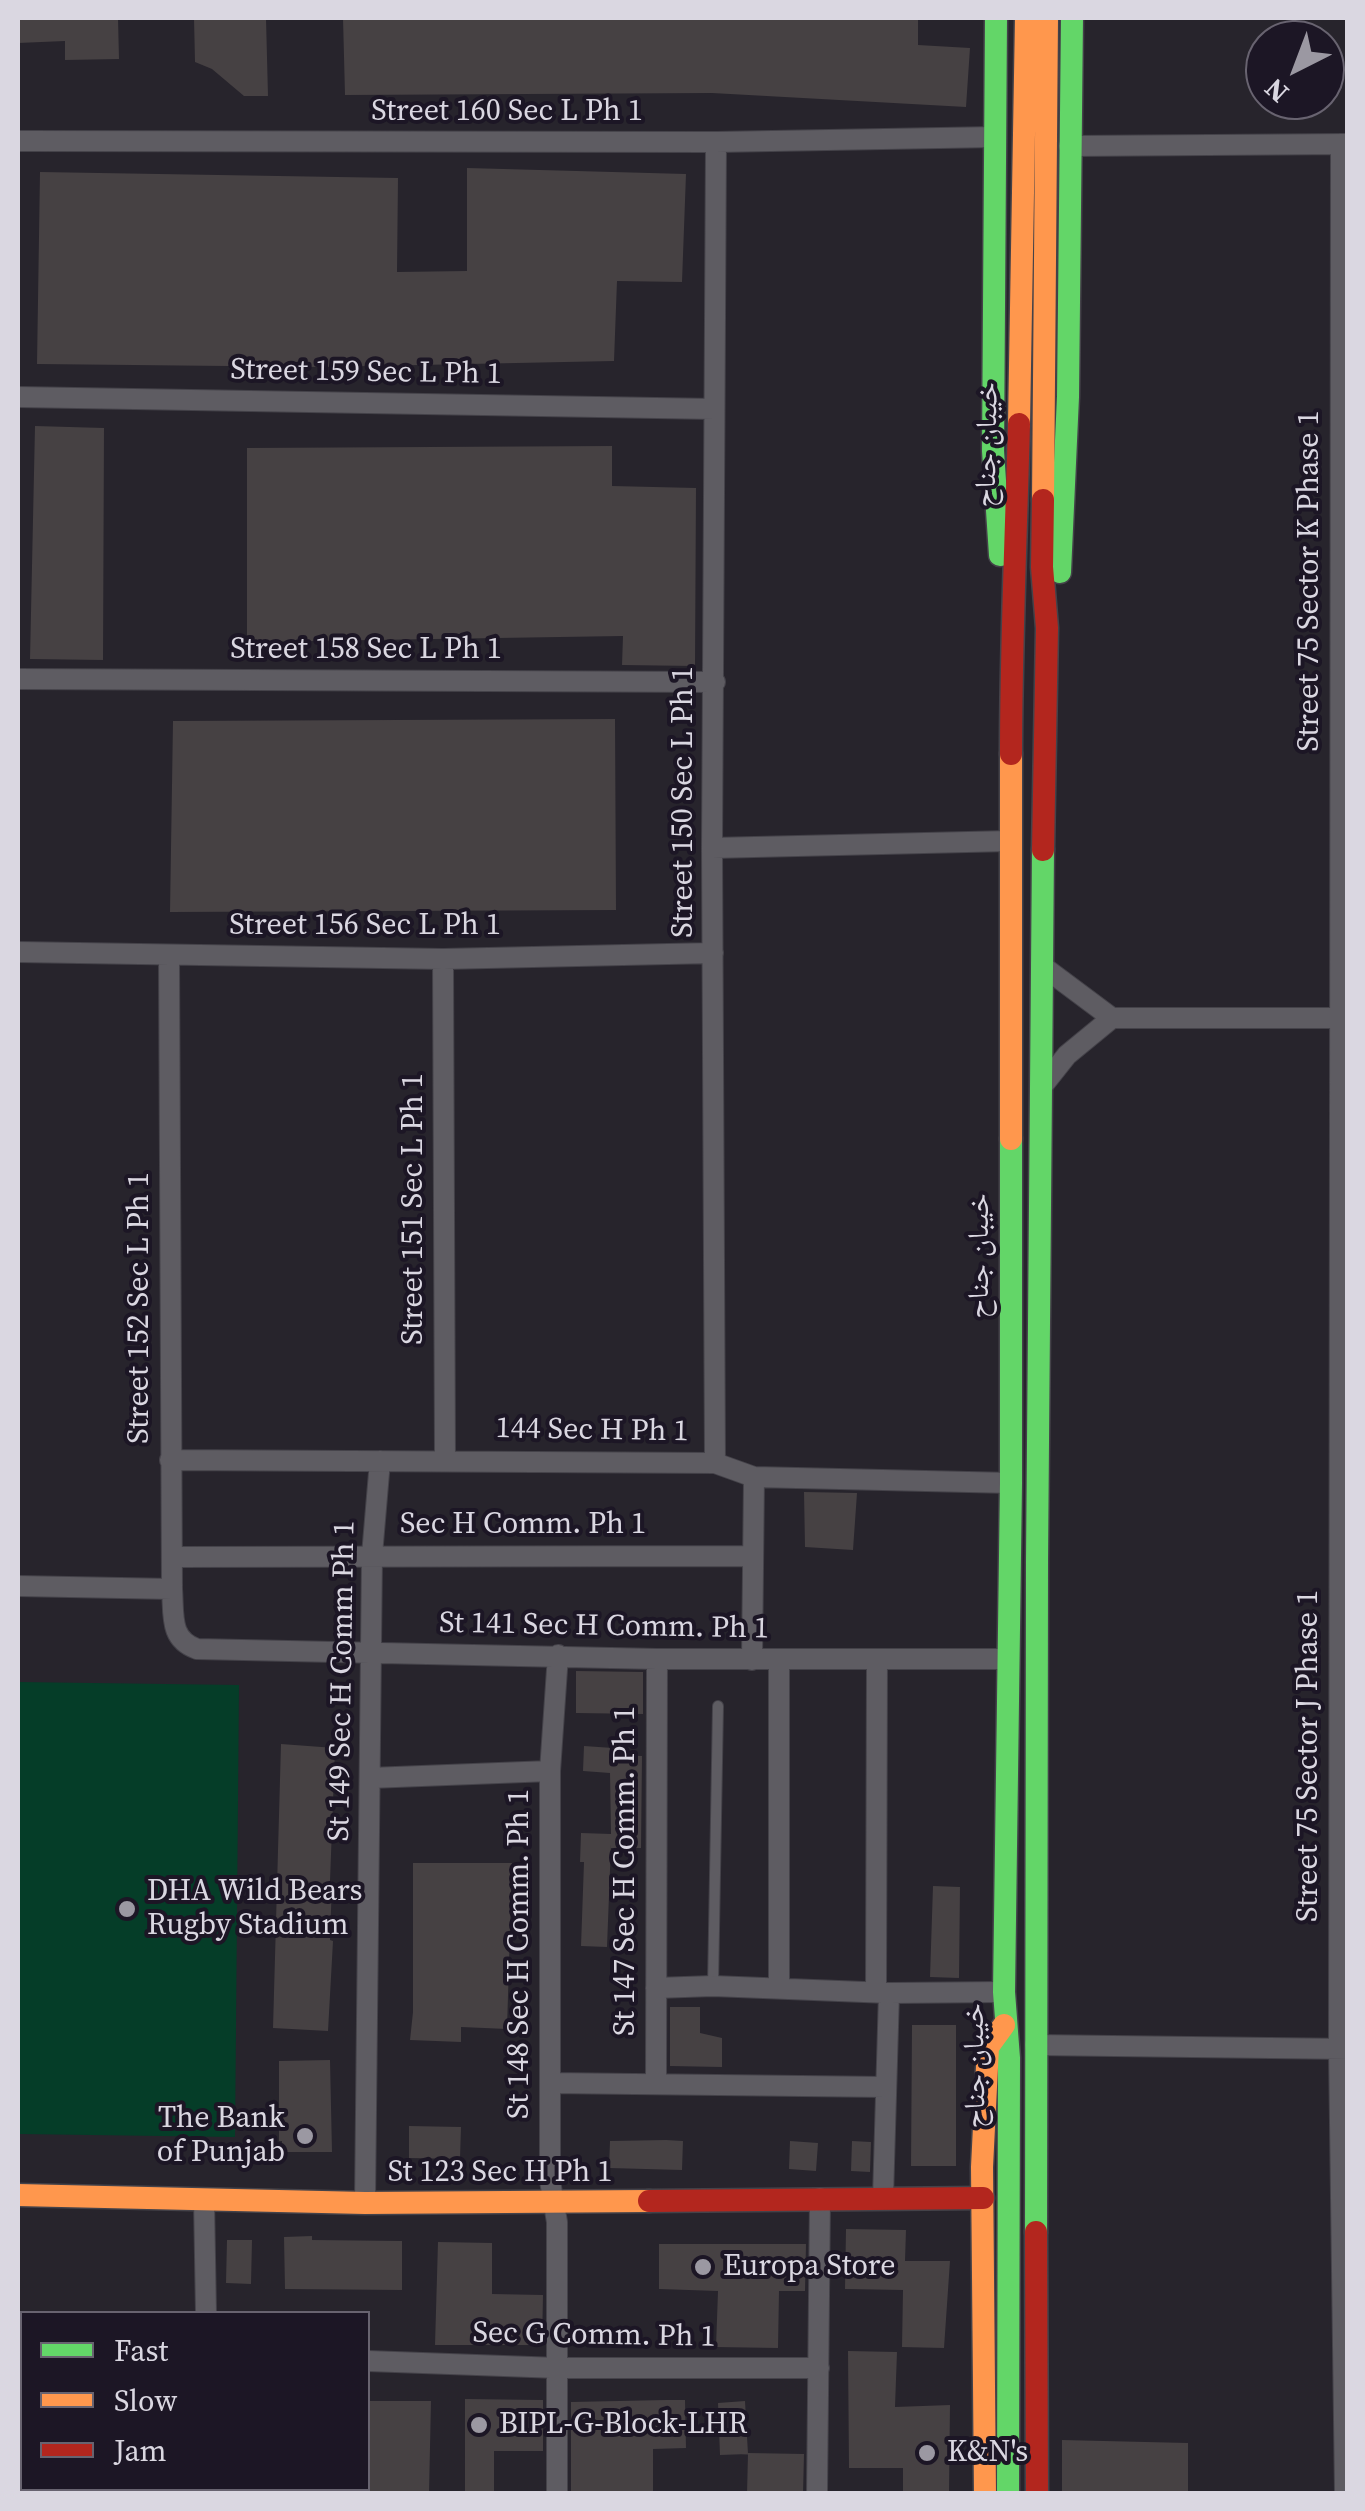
<!DOCTYPE html>
<meta charset="utf-8">
<style>
body{margin:0}
#map{position:relative;width:1365px;height:2511px;overflow:hidden;background:#27242c;font-family:"Source Serif 4",serif}
canvas{display:block}
.frame{position:absolute;inset:0;border:20px solid #dad7e1;pointer-events:none}
.legend{position:absolute;left:20px;top:2311px;width:350px;height:180px;box-sizing:border-box;background:#1c1625;border:2px solid #686370;margin:0;padding:12px 18px;list-style:none;font-size:30px;color:#dad7e1}
.legend li{display:flex;align-items:center;gap:20px;height:50px}
.legend b{width:50px;border:2px solid #686370}
.north{position:absolute;left:1245px;top:20px;width:100px;height:100px;box-sizing:border-box;background:#1c1625;border:2px solid #686370;border-radius:50%;rotate:222deg;font-size:28px;font-weight:700;line-height:40px;text-align:center;color:#dad7e1}
.north::after{content:'';display:block;margin:auto;width:35px;height:45px;background:#9b98a2;clip-path:polygon(50% 0,100% 100%,50% 72%,0 100%)}
</style>
<div id="map">
<canvas width="1365" height="2511"></canvas>
<div class="frame"></div>
<ul class="legend">
<li><b style="height:12px;background:#63d668"></b>Fast</li>
<li><b style="height:12px;background:#ff974d"></b>Slow</li>
<li><b style="height:12px;background:#b3261e"></b>Jam</li>
</ul>
<div class="north">N</div>
</div>
<script>
const ctx = document.querySelector('canvas').getContext('2d');
ctx.lineJoin = 'round';
function fill(path, color) { ctx.fillStyle = color; ctx.fill(path, 'evenodd'); }
function stroke(path, color, width, dash) { ctx.strokeStyle = color; ctx.lineWidth = width; ctx.lineCap = dash ? 'butt' : 'round'; ctx.setLineDash(dash || []); ctx.stroke(path); }
function drawText(font, color, halo, rows, align = 'center') {
  ctx.font = font + ' "Source Serif 4","Noto Naskh Arabic",serif'; ctx.lineWidth = 8; ctx.setLineDash([]); ctx.textBaseline = 'middle'; ctx.strokeStyle = halo; ctx.fillStyle = color; for (const [text, x, y, turn = 0] of rows) {
    ctx.save(); ctx.translate(x, y); ctx.rotate((+turn || 0) * Math.PI / 180); ctx.textAlign = isNaN(turn) ? turn : align; if (halo) ctx.strokeText(text, 0, 0); ctx.fillText(text, 0, 0); ctx.restore();
  }
}
fill(new Path2D(`
 M18,1682L239,1685L235,2137L18,2134Z`), '#053d28');
fill(new Path2D(`
 M18,18H118L119,59L65,60V41L18,43Z
 M194,18H266L268,96H244L212,69L195,62Z
 M343,18H918V45L970,48L966,107L712,93L345,95Z
 M467,168L686,174L682,282L617,281L614,361L322,367L37,364L40,172L398,178L397,272L467,271Z
 M35,426L104,428L103,660L30,659Z
 M612,446V486L696,488L695,666L622,665L623,636L247,642V448Z
 M615,719L616,910L170,912L173,721Z
 M804,1492L857,1493L853,1550L805,1547Z
 M576,1671L643,1672V1714L576,1713Z
 M281,1744L335,1748L330,1881H332L330,1940L333,1941L328,2031L273,2028Z
 M584,1746L613,1748L612,1755L642,1756L641,1848H611V1844L607,1947L581,1946L584,1862H580L581,1833L611,1834L610,1773L583,1771Z
 M413,1863H512L507,2029L461,2027V2042L410,2040L413,2012Z
 M933,1886L960,1887L959,1978L930,1977Z
 M670,2007H700V2033L722,2038V2067L670,2066Z
 M912,2025H956V2166H911Z
 M330,2060L332,2152H282V2141H279V2061Z
 M409,2126L461,2127L460,2159L409,2158Z
 M666,2140L683,2141L682,2170L609,2168L610,2141Z
 M790,2141L818,2143L816,2171L789,2169Z
 M852,2141L871,2142L870,2172L851,2171Z
 M846,2229L906,2230L905,2261H950L944,2348L902,2347L903,2290L845,2289Z
 M312,2236V2240L402,2241V2290L285,2289L284,2237Z
 M227,2240H252L251,2284L226,2283Z
 M438,2242L492,2243V2294L543,2295L542,2345H435Z
 M659,2244H806L805,2291H779L778,2348L716,2347L718,2291L659,2289Z
 M848,2351L897,2352L895,2407L950,2405L949,2494H903V2468H849Z
 M465,2399L543,2400V2451H494V2494H465Z
 M666,2400H685L686,2448L653,2449V2494H571V2402Z
 M368,2401H431L429,2494H368Z
 M745,2401L748,2454L720,2455L718,2403Z
 M1062,2440L1188,2443V2494H1062Z
 M748,2453L804,2454L803,2494H747Z`), '#464143');
const lane = new Path2D(`
 M713,1986L718,1706`);
const street = new Path2D(`
 M18,141L716,142L996,137
 M1341,144L1339,2049L1345,2494
 M1069,146L1348,144
 M18,397L714,409
 M18,679L715,682
 M712,848L1010,841
 M18,952L443,959L713,953
 M169,955L172,1589C174,1615 169,1639 197,1649L657,1659H1009
 M443,959L445,1460
 M1041,965L1112,1018
 M1040,1089L1067,1055L1112,1018H1348
 M170,1460L715,1463L754,1477L1011,1483
 M715,1463L712,848L716,142
 M172,1557L753,1556
 M18,1586L172,1589
 M752,1660L754,1477
 M779,1660V1988
 M370,1778L550,1771
 M656,1988L713,1986L889,1993L1004,1992
 M876,1992L877,1659
 M1035,2045L1348,2049
 M550,2083L885,2087
 M656,2083L657,1659
 M883,2198L889,1993
 M204,2200L206,2314
 M365,2203L372,1555L380,1461
 M368,2361L558,2368H819
 M18,2479H22
 M208,2488L209,2494
 M557,2494V2222L550,2181V1771L558,1655
 M817,2494L820,2198`);
const fast = new Path2D(`
 M996,18L993,451L1000,555
 M1060,572L1068,397L1072,18
 M1036,2232L1037,1561L1043,850
 M1008,2494L1009,2058L1004,1992L1011,1483V1139`);
const slow = new Path2D(`
 M1019,424L1026,18
 M1043,500L1047,18
 M1011,754V1139
 M18,2195L365,2203L649,2201
 M985,2494L982,2167L988,2047L1004,2025`);
const jam = new Path2D(`
 M1043,500L1042,567L1047,628L1043,850
 M1011,754C1011,644 1016,535 1019,424
 M649,2201L983,2198
 M1036,2232L1037,2494`);
stroke(lane, '#444249', 12);
stroke(street, '#444249', 22);
stroke(fast, '#444249', 25);
stroke(slow, '#444249', 25);
stroke(jam, '#444249', 25);
stroke(lane, '#5e5c62', 10);
stroke(street, '#5e5c62', 20);
stroke(fast, '#63d668', 22);
stroke(slow, '#ff974d', 22);
stroke(jam, '#b3261e', 22);
for (const [x, y, r, color] of [
 [127,1909,10,"#9b98a2"],
 [305,2136,10,"#9b98a2"],
 [703,2267,10,"#9b98a2"],
 [479,2425,10,"#9b98a2"],
 [927,2453,10,"#9b98a2"]
]) { const dot = new Path2D(); dot.arc(x, y, r, 0, 2 * Math.PI); ctx.fillStyle = color; ctx.fill(dot); stroke(dot, '#1c1625', 4); }
drawText('30px', '#dad7e1', '#1c1625', [
 ["Street 160 Sec L Ph 1",507,112],
 ["Street 159 Sec L Ph 1",366,373,1],
 ["خیبان جناح",988,445,-89],
 ["Street 75 Sector K Phase 1",1310,581,-90],
 ["Street 158 Sec L Ph 1",366,650],
 ["Street 150 Sec L Ph 1",684,802,-90],
 ["Street 156 Sec L Ph 1",365,926],
 ["Street 151 Sec L Ph 1",414,1209,-90],
 ["خیبان جناح",980,1256,-90],
 ["Street 152 Sec L Ph 1",140,1308,-90],
 ["144 Sec H Ph 1",592,1431,1],
 ["Sec H Comm. Ph 1",523,1525],
 ["St 141 Sec H Comm. Ph 1",604,1627,1],
 ["St 149 Sec H Comm Ph 1",343,1681,-89],
 ["Street 75 Sector J Phase 1",1309,1756,-90],
 ["St 147 Sec H Comm. Ph 1",626,1871,-90],
 ["St 148 Sec H Comm. Ph 1",520,1954,-90],
 ["خیبان جناح",976,2066,-91],
 ["St 123 Sec H Ph 1",500,2173],
 ["Sec G Comm. Ph 1",594,2336,1]
]);
drawText('30px', '#dad7e1', '#1c1625', [
 ["DHA Wild Bears",147,1892],
 ["Rugby Stadium",147,1926],
 ["The Bank",285,2119,"right"],
 ["of Punjab",285,2153,"right"],
 ["Europa Store",723,2267],
 ["BIPL-G-Block-LHR",499,2425],
 ["K&N's",947,2453]
], 'left');
</script>
